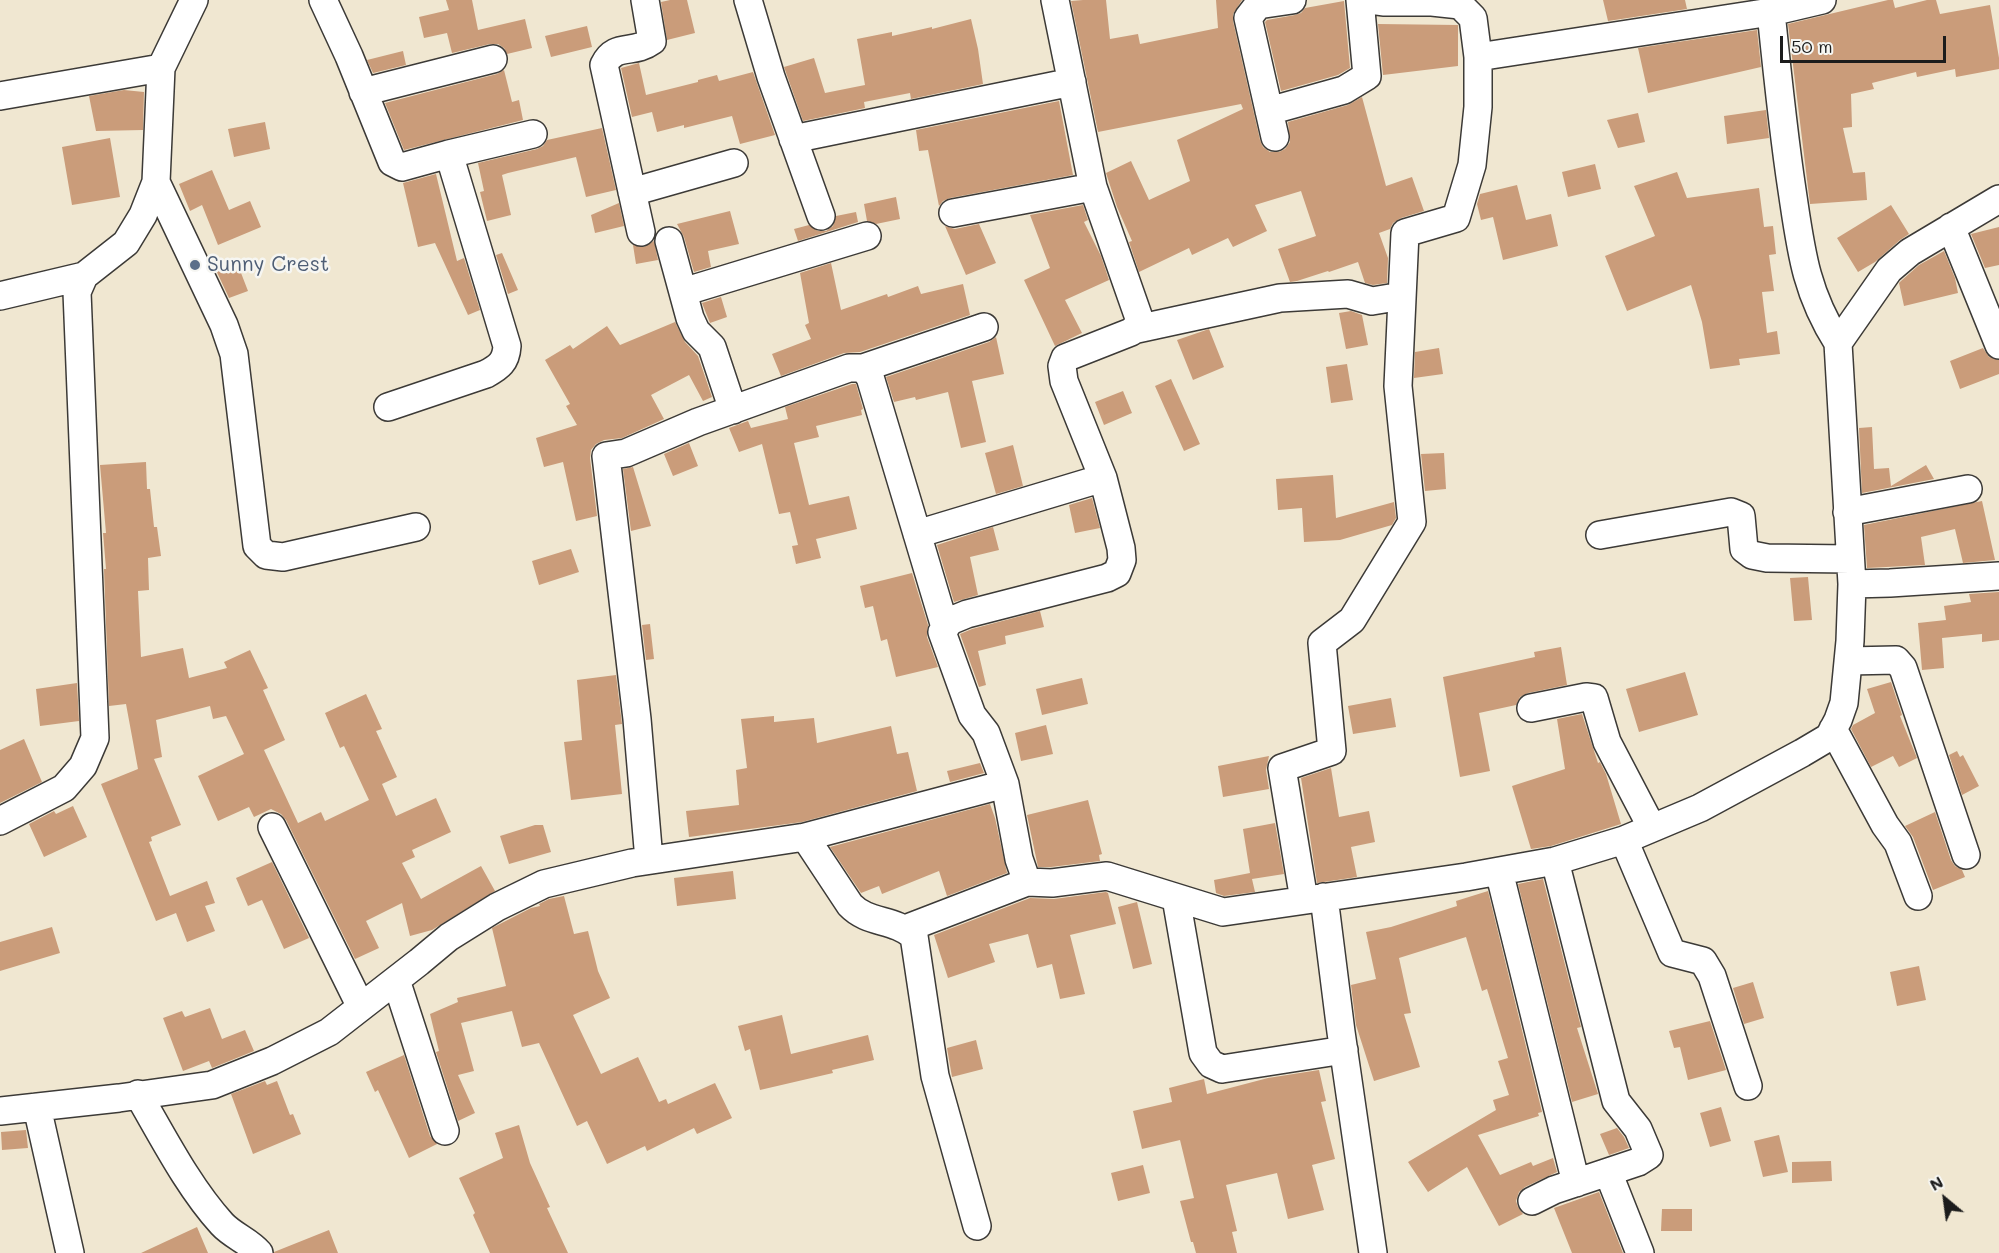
<!DOCTYPE html>
<style>
body{margin:0}
#map{position:relative;width:1999px;height:1253px;overflow:hidden;background:#f0e7d1;font-family:Mali,sans-serif}
canvas{display:block}
.north{position:absolute;left:1915px;top:1169px;width:60px;height:60px;-webkit-text-stroke:4px #f6f6f2;paint-order:stroke;rotate:331deg;font-size:16px;font-weight:700;line-height:24px;text-align:center;color:#1c1c1c}
.north::after{content:'';display:block;margin:auto;width:21px;height:27px;background:#1c1c1c;clip-path:polygon(50% 0,100% 100%,50% 72%,0 100%)}
.scale{position:absolute;left:1780px;top:36px;width:166px;height:27px;box-sizing:border-box;border:3px solid #1c1c1c;border-top:0;padding-left:8px;font-size:18px;line-height:21px;white-space:nowrap;color:#1c1c1c;-webkit-text-stroke:4px #f6f6f2;paint-order:stroke}
</style>
<div id="map">
<canvas width="1999" height="1253"></canvas>
<div class="north">N</div>
<div class="scale">50 m</div>
</div>
<script>
const ctx = document.querySelector('canvas').getContext('2d');
ctx.lineJoin = 'round';
function fill(path, color) { ctx.fillStyle = color; ctx.fill(path, 'evenodd'); }
function stroke(path, color, width, dash) { ctx.strokeStyle = color; ctx.lineWidth = width; ctx.lineCap = dash ? 'butt' : 'round'; ctx.setLineDash(dash || []); ctx.stroke(path); }
function drawText(font, color, halo, rows, align = 'center') {
  ctx.font = font + ' Mali,sans-serif'; ctx.lineWidth = 5; ctx.setLineDash([]); ctx.textBaseline = 'middle'; ctx.strokeStyle = halo; ctx.fillStyle = color; for (const [text, x, y, turn = 0] of rows) {
    ctx.save(); ctx.translate(x, y); ctx.rotate((+turn || 0) * Math.PI / 180); ctx.textAlign = isNaN(turn) ? turn : align; if (halo) ctx.strokeText(text, 0, 0); ctx.fillText(text, 0, 0); ctx.restore();
  }
}
fill(new Path2D(`
 M446,0H472L478,30L525,19L532,48L507,54L504,48L498,44H490L452,53L447,33L424,38L419,17L449,10Z
 M670,0H687L695,33L667,40L661,2Z
 M1083,0H1106L1110,39L1138,34L1140,44L1218,28L1216,0H1242L1233,14V21L1260,140L1263,147L1270,152H1279L1285,149L1290,142L1288,122L1348,105L1362,97L1386,186L1412,177L1424,211L1401,218L1393,223L1390,229L1379,233L1388,258L1387,283L1373,285L1365,283L1358,262L1329,272L1328,271L1297,281L1290,282L1278,249L1316,236L1301,191L1255,205L1267,231L1233,247L1228,238L1192,255L1189,248L1139,272L1129,242L1132,241L1117,207L1106,173L1131,161L1149,200L1190,181L1177,140L1243,109L1241,104L1098,132L1071,1Z
 M1603,0H1685L1687,9L1608,21Z
 M1888,0H1893L1895,8L1927,0H1936L1940,14L1990,5L1999,58V69L1956,77L1955,69L1917,77L1916,72L1872,83L1874,89L1851,94L1852,127L1843,128L1853,173L1865,172L1867,200L1810,204L1788,24Z
 M1344,1L1350,68L1338,75L1281,91L1265,22L1267,20L1295,15L1301,13L1305,8Z
 M971,19L978,49L983,84L911,99L910,93L864,102L865,108L803,121L784,67L814,58L825,93L865,85L857,39L892,32V36L932,27V29Z
 M1378,24L1458,25V66L1383,75Z
 M587,26L592,47L551,57L545,36Z
 M1757,30L1761,67L1648,93L1638,48Z
 M403,51L406,65L373,73L367,60Z
 M639,63L646,95L698,82V80L717,75L719,81L753,72L775,135L740,144L732,116L684,128V125L657,132L652,112L632,117L621,68Z
 M504,70L512,102L519,100L523,120L404,150L385,103L497,74Z
 M124,90L144,92L143,130L96,131L89,96Z
 M1059,101L1073,175L950,198L943,201L939,206L928,150L919,151L916,130Z
 M1766,110L1769,138L1727,144L1724,116Z
 M1638,113L1645,142L1618,148L1607,120Z
 M265,122L270,149L234,157L228,129Z
 M602,128L616,190L586,197L576,157L508,173L502,175L511,215L487,221L480,192L484,191L478,163L537,149L543,146L547,140Z
 M110,138L120,197L72,205L62,147Z
 M1595,164L1601,189L1568,197L1562,172Z
 M212,170L229,210L250,201L261,227L218,245L202,205L190,211L179,184Z
 M1677,172L1687,198L1759,188L1764,227L1773,226L1776,254L1769,255L1774,291L1762,292L1767,333L1777,331L1780,354L1739,359L1740,365L1710,369L1702,322L1691,285L1627,311L1605,256L1655,236L1634,186Z
 M436,174L457,261L464,258L480,310L468,315L435,243L418,247L403,183Z
 M1517,185L1526,220L1551,214L1558,246L1503,260L1493,217L1481,220L1477,204L1480,194Z
 M896,197L900,219L876,224L867,221L864,204Z
 M619,203L624,226L595,233L591,215Z
 M1083,205L1088,220L1084,222L1101,256L1109,280L1065,300L1082,333L1055,346L1024,280L1050,268L1030,215Z
 M1891,205L1909,234L1900,240L1875,262L1858,272L1837,238Z
 M730,211L739,244L708,251L711,267L694,272L684,237L677,224Z
 M856,212L858,222L798,241L794,229L809,225L818,231H826L833,226L836,216Z
 M979,224L996,263L966,275L945,226L955,229Z
 M1999,227V265L1985,268L1971,234Z
 M654,241L658,260L636,264L633,245L644,247Z
 M1944,251L1955,278L1958,293L1904,306L1899,283L1901,281L1919,265Z
 M502,253L518,290L508,294L496,255Z
 M236,260L248,291L229,298L215,268Z
 M831,263L841,310L887,294L888,297L918,286L921,294L963,284L970,315L860,352L844,353L781,376L772,354L811,339L805,325L809,323L800,273Z
 M721,297L727,317L710,323L702,303Z
 M1351,311L1362,315L1368,345L1346,349L1339,313Z
 M675,322L685,342L698,356L712,397L703,401L689,375L651,395L664,419L622,438L604,440L596,444L591,450L590,458L597,516L576,521L563,462L544,467L536,438L577,425L566,406L570,404L545,360L570,345L573,349L607,326L620,345Z
 M1209,329L1224,367L1193,380L1177,340Z
 M996,337L1004,374L972,381L986,442L961,448L948,392L916,400L915,397L894,402L886,377L989,342Z
 M1439,348L1443,374L1414,378L1415,352Z
 M1983,348L1989,357L1999,360V374L1960,389L1950,361Z
 M1347,364L1353,400L1331,403L1326,367Z
 M1171,379L1200,444L1184,451L1155,386Z
 M852,384H856L863,409L861,410L862,415L816,426L819,437L794,443L809,505L849,496L857,529L816,539L821,558L796,564L792,546L798,545L790,512L779,514L762,444L739,452L729,428L748,421L751,428L788,419L785,407Z
 M1123,391L1132,413L1104,425L1095,402Z
 M1872,427L1874,469L1889,468L1891,486L1926,465L1934,479L1862,493L1859,428Z
 M689,443L698,466L673,476L664,454Z
 M1013,445L1023,486L996,494L985,453Z
 M1444,453L1446,489L1425,491L1421,454Z
 M146,462L147,489H150L154,527H157L161,556L148,558L149,590L138,591L141,657L183,648L189,678L227,668L224,662L250,650L268,688L263,690L285,740L264,750L298,823L321,812L325,821L369,800L344,746L340,748L325,713L366,694L382,729L376,731L397,777L382,784L396,816L436,798L451,832L412,850L415,857L402,863L421,899L481,866L495,891L432,930L410,936L402,903L366,921L379,948L355,959L286,820L281,814L271,809L254,817L249,807L218,821L198,776L244,754L226,716L213,719L210,706L156,720L162,757L154,759L181,825L151,837L152,841L149,842L170,896L207,881L215,903L205,906L215,931L187,942L176,913L156,921L101,784L138,769L126,704L109,706L104,569H106L103,533H106L100,465Z
 M633,467L651,526L631,531L623,469Z
 M1333,475L1336,518L1394,502L1396,518L1392,525L1340,540L1304,542L1302,508L1278,510L1276,479Z
 M1092,498L1100,528L1075,533L1069,505Z
 M1982,501L1995,560L1963,563L1955,529L1921,537L1925,565L1867,568L1864,525Z
 M993,527L999,550L970,557L978,595L954,602L937,545Z
 M571,549L579,572L539,585L532,561Z
 M912,573L928,625L927,637L938,667L896,677L887,639L881,641L873,606L865,608L860,586Z
 M1808,577L1812,620L1794,621L1790,578Z
 M1999,592V640L1982,642V634L1942,638L1944,668L1922,670L1918,623L1946,620L1944,606L1971,602L1969,594Z
 M1040,611L1044,627L1005,636L1006,644L978,651L986,685L979,687L960,634L972,629Z
 M650,624L654,659L646,660L642,625Z
 M1561,647L1567,685L1528,693L1520,697L1516,705L1479,713L1490,771L1460,777L1443,677L1535,657L1534,652Z
 M1685,672L1698,715L1639,732L1626,689Z
 M616,675L622,724L615,725L622,794L571,800L564,742L582,740L577,680Z
 M1082,678L1088,704L1042,715L1036,689Z
 M1891,682L1902,715L1900,716L1917,758L1899,767L1893,756L1871,767L1851,729L1853,725L1875,713L1867,689Z
 M77,683L79,721L40,726L36,689Z
 M1391,698L1396,727L1353,734L1348,706Z
 M1582,714L1598,763L1600,762L1606,774L1621,824L1551,846L1531,849L1512,786L1565,769L1557,719Z
 M774,716V722L814,718L817,743L891,726L897,754L908,752L917,791L802,822L689,837L686,811L739,805L736,770L747,768L741,719Z
 M1046,725L1053,754L1021,761L1015,733Z
 M24,739L42,782L0,803V750Z
 M1957,751L1960,757L1963,755L1979,786L1962,795L1949,755Z
 M1269,756L1266,770L1269,789L1223,797L1218,766Z
 M980,763L984,773L950,782L947,771Z
 M1331,768L1339,817L1369,811L1375,842L1351,847L1357,877L1317,883L1301,778Z
 M1088,800L1102,854L1099,855L1100,861L1051,867H1038L1027,815Z
 M990,804L995,818L1007,873L947,896L939,871L882,894L879,886L861,893L830,847Z
 M73,806L87,837L44,857L29,824L54,811L56,814Z
 M1935,812L1951,860L1955,866L1962,870L1965,877L1933,890L1913,837L1905,826Z
 M1275,823L1284,874L1252,879L1255,892L1224,896L1216,893L1214,880L1250,873L1243,829Z
 M535,825H543L551,852L509,864L500,836Z
 M272,862L309,938L284,949L262,900L248,906L236,878Z
 M733,871L736,899L677,906L674,878Z
 M1543,879L1581,1027L1577,1028L1598,1094L1572,1102L1518,884Z
 M1488,891L1542,1112L1538,1113L1539,1116L1478,1135L1500,1175L1531,1162L1533,1166L1553,1158L1557,1172L1525,1187L1519,1192L1516,1201L1518,1207L1523,1214L1499,1226L1467,1167L1428,1192L1408,1162L1496,1110L1493,1100L1509,1095L1498,1061L1508,1058L1487,989L1482,991L1466,937L1399,958L1411,1013L1404,1014L1420,1067L1374,1081L1356,1025L1351,985L1376,979L1366,932L1391,927L1457,906L1456,901Z
 M1106,892L1108,893L1116,924L1070,935L1085,994L1060,999L1052,964L1037,968L1028,934L989,944L995,962L948,978L934,935L1030,898L1054,899Z
 M564,896L574,934L588,931L598,971L610,998L573,1015L601,1074L638,1057L659,1102L666,1099L668,1104L715,1083L732,1118L697,1134L694,1128L647,1151L645,1146L607,1164L587,1121L577,1126L539,1043L522,1047L512,1011L461,1023L474,1071L458,1075L475,1113L458,1121L436,1052L439,1051L430,1014L458,1002L457,998L506,986L492,928L531,908L540,906L539,904L549,899Z
 M1137,902L1152,964L1133,969L1118,907Z
 M52,927L60,953L0,971V942Z
 M1919,966L1926,1000L1897,1006L1890,972Z
 M1753,982L1764,1018L1744,1024L1733,988Z
 M210,1008L222,1039L245,1030L254,1051L212,1068L209,1061L183,1071L163,1018L182,1011L185,1017Z
 M782,1015L791,1054L868,1035L874,1060L832,1070L833,1073L760,1090L750,1049L745,1051L738,1026Z
 M1710,1021L1726,1070L1688,1080L1680,1047L1674,1048L1669,1031Z
 M976,1040L983,1069L952,1077L947,1048Z
 M404,1055L430,1136L437,1144L409,1158L378,1090L375,1092L366,1072Z
 M1319,1070L1326,1101L1321,1102L1335,1159L1312,1165L1324,1210L1288,1219L1277,1173L1226,1185L1237,1231L1232,1232L1237,1253H1196L1193,1242H1191L1180,1201L1194,1198L1180,1140L1142,1149L1133,1111L1172,1102L1169,1088L1204,1079L1207,1094L1268,1078Z
 M265,1081L267,1085L277,1081L290,1115L293,1114L301,1134L253,1154L231,1094Z
 M1721,1107L1731,1141L1710,1147L1700,1113Z
 M519,1125L530,1163L550,1207L547,1208L568,1253H490L473,1215L475,1213L459,1178L503,1158L495,1133Z
 M1617,1128L1624,1137L1629,1148L1609,1155L1600,1134Z
 M26,1130L28,1148L2,1150L1,1132Z
 M1779,1135L1788,1172L1763,1177L1754,1141Z
 M1831,1161L1832,1181L1792,1183V1162Z
 M1143,1165L1150,1193L1118,1201L1111,1173Z
 M1599,1192L1623,1253H1572L1554,1208Z
 M1662,1209H1692V1231H1661Z
 M197,1227L208,1253H141Z
 M329,1230L338,1253H274V1252Z`), '#ca9c7a');
const minor = new Path2D(`
 M323,0L349,56L392,162L402,167L449,154L507,346C506,362 499,367 486,374L388,407
 M748,0L771,77L821,216
 M1771,12C1777,71 1783,131 1792,190C1801,250 1805,291 1838,343
 M1478,57L1771,12L1822,0
 M363,92L493,59
 M0,96L161,68
 M1269,111L1344,90L1367,76L1360,0
 M1275,137L1248,18L1258,5L1292,0
 M793,139L1072,82
 M449,154L533,134
 M156,182L224,325L234,354L257,546L266,555L283,557L416,527
 M632,192L734,163
 M953,213L1093,187
 M1951,227L1999,345
 M641,232L604,65C615,42 633,55 652,41L645,0
 M669,241L690,318L696,331L712,347L733,410
 M683,292L867,236
 M0,296L84,276
 M1137,329L1280,298L1348,294L1372,301L1402,296
 M863,368L984,327
 M1847,512L1968,489
 M917,534L1103,478
 M1600,535L1731,512L1741,516L1744,549L1752,555L1767,558L1850,559
 M1852,584L1890,583L1999,576
 M1848,661L1896,660L1903,668L1966,855
 M1531,708L1586,697L1594,698L1607,742L1652,828
 M1833,729L1885,825L1898,843L1918,896
 M1005,784L986,733L972,715L942,632L950,621L967,614L1107,578L1117,573L1122,560L1121,548L1103,478L1064,381L1062,366L1065,358L1131,332L1139,325L1140,321L1093,187L1055,0
 M0,821L64,788L83,766L95,738L77,292L84,276L126,243L143,215L156,182L161,68L194,0
 M272,827L361,1007
 M805,837L850,905C868,924 893,918 914,936L935,1076L977,1226
 M1624,840L1672,953L1703,961L1712,976L1748,1086
 M649,860L637,719L606,456L626,453L698,422L849,368H863L870,377L945,627
 M1499,871L1576,1183
 M1324,897L1341,1032L1373,1253
 M1176,898L1203,1053L1211,1064L1222,1069L1344,1050
 M1304,900L1282,768L1332,751L1322,643L1352,620L1412,522L1398,386L1405,233L1456,218L1472,165L1478,107V57L1473,18L1460,5L1432,2H1383L1369,0
 M905,929L1027,882
 M396,980L445,1131
 M138,1094C163,1137 189,1188 222,1224C233,1236 249,1241 259,1253
 M37,1107L70,1253
 M0,1111L119,1098L212,1085L272,1061L329,1032L419,962L449,937L497,907L544,884L632,863L805,837L1005,784L1019,859L1027,882L1052,883L1107,876L1223,912L1466,877L1555,861L1624,840L1700,808L1802,753L1829,737L1838,720L1844,703L1850,641L1852,584L1838,343L1889,270L1910,252L1999,199
 M1608,1172L1640,1253
 M1532,1201L1554,1190L1638,1162L1649,1155L1638,1129L1616,1101L1555,861`);
stroke(minor, '#3c3a37', 30);
stroke(minor, '#fff', 27);
for (const [x, y, r, color] of [
 [195,265,6,"#5c6f8a"]
]) { const dot = new Path2D(); dot.arc(x, y, r, 0, 2 * Math.PI); ctx.fillStyle = color; ctx.fill(dot); stroke(dot, '#f6f6f2', 2); }
drawText('21px', '#4e5e75', '#f6f6f2', [
 ["Sunny Crest",207,265]
], 'left');
</script>
